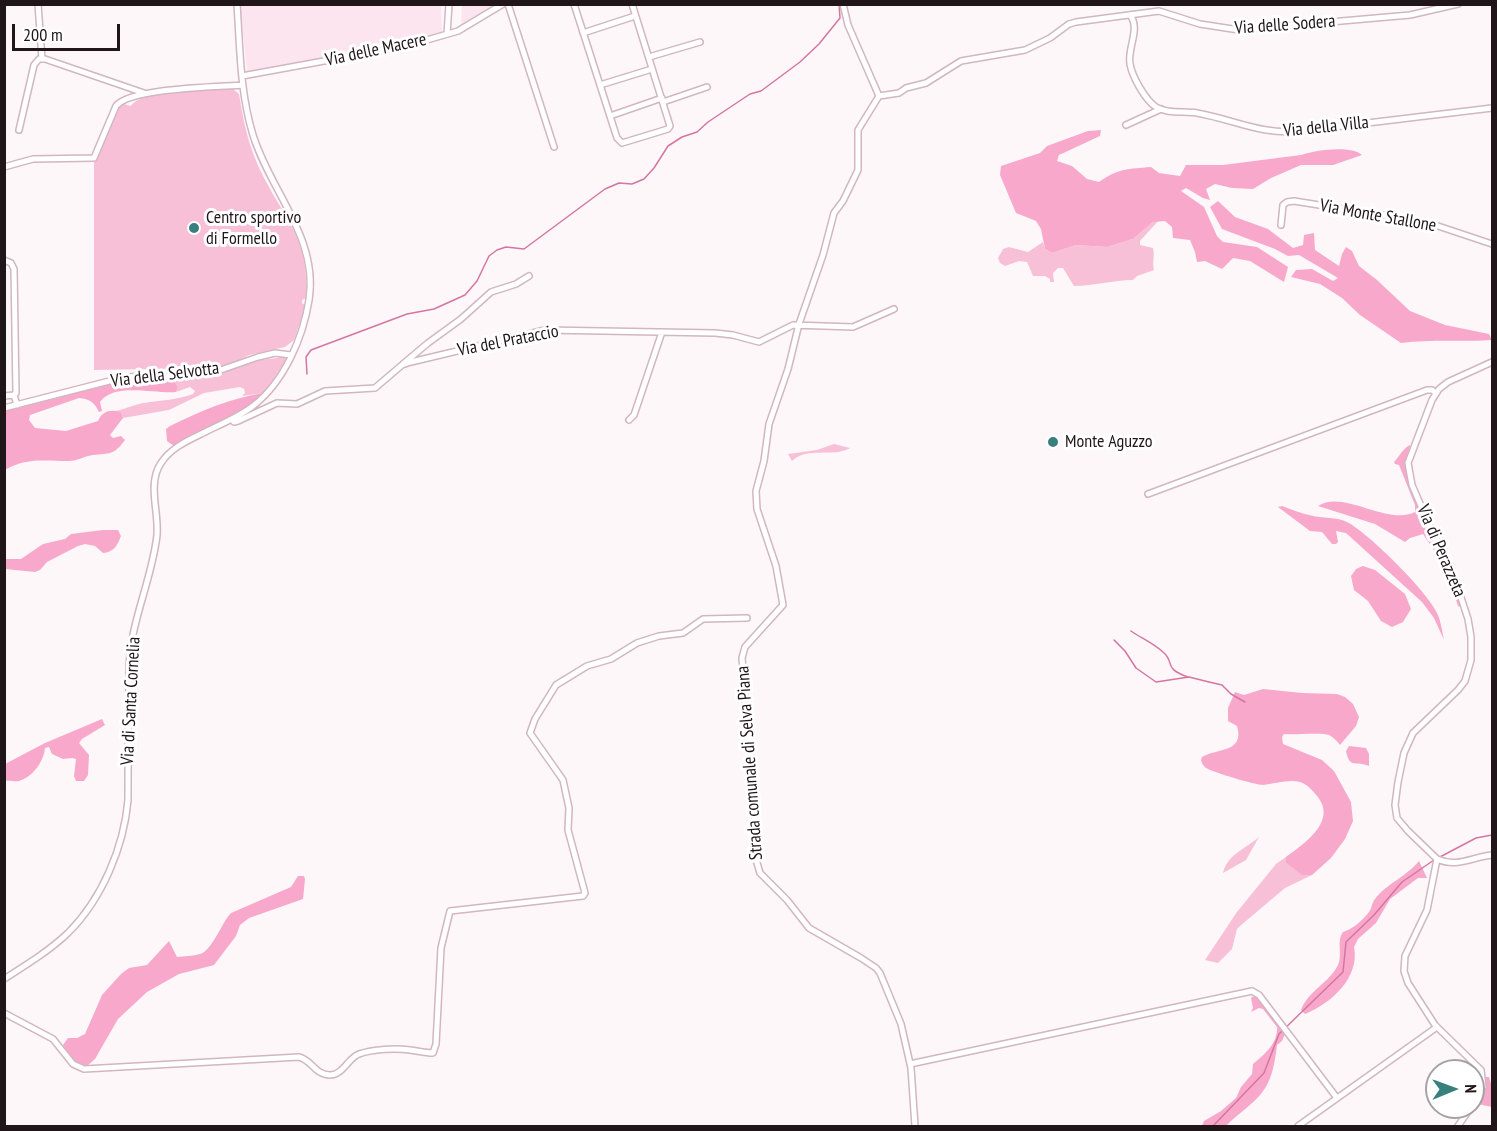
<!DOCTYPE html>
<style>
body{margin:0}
#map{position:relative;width:1497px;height:1131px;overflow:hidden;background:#fdf7f9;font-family:"PT Sans Narrow",sans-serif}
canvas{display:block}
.frame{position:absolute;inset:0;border:6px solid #20161a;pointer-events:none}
.north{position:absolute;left:1425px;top:1059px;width:60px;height:60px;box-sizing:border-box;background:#fff;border:2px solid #a6a2a3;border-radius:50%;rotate:89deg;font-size:16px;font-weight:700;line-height:24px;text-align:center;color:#20161a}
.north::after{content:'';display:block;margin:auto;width:21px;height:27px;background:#38807d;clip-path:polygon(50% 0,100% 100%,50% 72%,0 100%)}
.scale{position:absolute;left:12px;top:24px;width:108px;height:27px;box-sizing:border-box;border:3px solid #20161a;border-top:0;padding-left:8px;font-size:18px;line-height:21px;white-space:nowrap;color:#20161a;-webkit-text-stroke:4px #fff;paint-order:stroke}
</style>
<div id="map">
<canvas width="1497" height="1131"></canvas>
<div class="frame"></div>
<div class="north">N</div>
<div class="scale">200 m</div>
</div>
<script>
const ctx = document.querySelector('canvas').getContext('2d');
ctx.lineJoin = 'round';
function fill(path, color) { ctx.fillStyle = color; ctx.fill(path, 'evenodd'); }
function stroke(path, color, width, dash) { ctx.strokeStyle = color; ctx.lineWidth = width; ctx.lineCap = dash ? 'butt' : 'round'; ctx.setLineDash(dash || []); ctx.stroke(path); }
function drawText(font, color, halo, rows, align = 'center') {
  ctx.font = font + ' "PT Sans Narrow",sans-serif'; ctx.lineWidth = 6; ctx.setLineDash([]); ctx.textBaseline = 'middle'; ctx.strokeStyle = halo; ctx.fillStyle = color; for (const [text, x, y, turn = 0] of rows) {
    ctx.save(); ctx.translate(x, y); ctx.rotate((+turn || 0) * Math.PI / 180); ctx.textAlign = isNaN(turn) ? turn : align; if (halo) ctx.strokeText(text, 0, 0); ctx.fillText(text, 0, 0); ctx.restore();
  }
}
fill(new Path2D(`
 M240,5H441L442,35L395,48L247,72Z
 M462,5H501L461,28Z`), '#fce5ee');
fill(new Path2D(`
 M233,89L239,94C242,113 246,134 253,153C274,210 311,231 306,298L302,300V303L306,306L294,340L285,347L249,355L227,366L213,368L94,370V160L97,159L120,103L131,106C139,90 213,90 233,89Z
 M1159,220L1140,241V245L1153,248C1155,255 1152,263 1154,270L1137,276L1133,280C1113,280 1094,286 1074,286L1063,268H1058L1053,273L1054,282H1050V279L1045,276H1033L1027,262L1019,261L1005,266L1000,263L998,258L1003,249L1009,247L1028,252L1043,242L1045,249L1052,253L1076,245L1107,247L1133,239L1153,222Z
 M284,357L286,360L264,393L242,396L245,393L244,389L240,387L204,393L169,410L123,418L121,412L116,411C126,409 135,404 144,403C161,400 177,400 193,394L195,391L190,387L176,392L178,387L172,379C187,374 203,376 219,374C228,372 233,368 241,365C255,360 269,359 284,357Z
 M834,444L850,448C832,458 808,446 792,461L788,454L817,450Z
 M1259,837L1246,860L1223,873C1227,855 1245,849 1259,837Z
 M1286,857V863L1302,874L1312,875L1285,888L1240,926L1237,929L1232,949L1218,963L1205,960L1237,912L1276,864Z`), '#f8c0d7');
fill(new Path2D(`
 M1101,130L1100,136L1059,155L1057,161L1072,166L1087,179L1099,182C1119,168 1128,169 1151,167L1159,173L1180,176L1186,165H1223L1301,155C1315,150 1351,145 1362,155L1333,165H1301L1271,178L1253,189L1232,188L1215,184L1206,189L1210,200L1203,198L1186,188L1181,191L1204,207L1217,236L1223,242L1257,247L1288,267L1284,282L1250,261L1233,258L1222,269L1205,261L1197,262L1195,252L1190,240L1173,238L1172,227L1165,221L1153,222L1133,239L1107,247L1076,245L1052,253L1045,249L1041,229L1036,221L1016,213L1000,175L1001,166L1040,153L1047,146L1088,131Z
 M1218,201L1235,217L1268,229L1293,248L1303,245L1304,235L1314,233L1315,250L1339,266L1342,254L1346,247L1352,251L1359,266L1377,280L1410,311L1445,325L1489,334L1492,340C1462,342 1432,339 1401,343L1360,315L1342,298L1320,284L1291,277L1296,270L1312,269L1333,281L1338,278L1299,255L1288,256L1275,249L1222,229L1210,207Z
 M128,378L156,382L172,379L178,387L176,392C154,394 114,382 100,402L102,411L99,412C94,402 90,399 79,398L30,415L29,420L35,428L66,431L98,421C102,411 111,409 121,412L123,418L110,435L113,438L121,436L125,440C113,456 110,453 93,455C85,456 77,461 69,461C46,461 26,457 5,470L4,410Z
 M264,393L249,406L174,446L167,441L166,429L170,426C201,411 230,398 264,393Z
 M1410,445L1407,469L1448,566L1461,607L1458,606L1446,568L1423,534L1410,538L1405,542L1375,524L1318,506C1343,489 1387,526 1415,512V505L1399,465L1395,464L1394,462C1398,458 1404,447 1410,445Z
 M1282,506C1291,509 1300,513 1309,515C1323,519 1336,516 1349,523C1371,536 1426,590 1437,613C1441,621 1442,631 1444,640L1434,618L1422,602L1346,533L1336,531L1338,542L1336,544H1332L1322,532L1310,531L1278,507Z
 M103,530H118L121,536C117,546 114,552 103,553L95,546L85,544L78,546L47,562L40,570L35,572L5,569V559H21L43,544L65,539L71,534Z
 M1363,566L1375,570L1405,594L1411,609L1403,622L1392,627L1381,621L1368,601L1354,590L1351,576L1356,569Z
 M1263,689L1302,693L1337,694L1345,697L1353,704L1359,717L1356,726L1340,745C1337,741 1333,737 1329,735C1322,732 1294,735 1284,734L1282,737L1283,744L1322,760L1334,771L1351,802L1353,821L1345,839L1331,858L1312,875H1302L1286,863V857C1304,844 1338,821 1317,796C1312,790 1307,784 1300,782C1289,779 1274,784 1263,785C1256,785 1212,772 1206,768C1203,765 1202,764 1201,760L1202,757C1217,748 1245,753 1237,726L1228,721V708L1235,692L1244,695Z
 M102,719L105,725L82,739L79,743L89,755L88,775L84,781H76L74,776L76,759L72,758L63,759L52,754L49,747L45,748C44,761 33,777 19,781C15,782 9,780 5,781V764L45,743Z
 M1349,746L1366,748L1369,754V766C1356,760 1350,770 1346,751Z
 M1419,861L1427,878H1418L1390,899L1376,923L1358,939L1354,947C1360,977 1332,1003 1305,1014L1301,1010C1308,991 1330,982 1338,965C1343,954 1336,941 1343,932C1353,929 1363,920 1369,912C1372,908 1372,902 1375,899C1385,885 1407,876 1419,861Z
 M298,876H304L305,879L303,899L249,918L240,925L236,936L214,965L179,974L147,992L118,1019L95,1059L86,1067L74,1063L63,1045L68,1038H77L85,1034L102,995L121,974L129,968L147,965L169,941L177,957C184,956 193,956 200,954C212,951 222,922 231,913L291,887Z
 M1254,996L1258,997L1285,1034L1282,1041L1277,1045C1275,1062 1272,1081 1261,1094C1251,1106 1236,1115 1226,1126H1202L1204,1121L1221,1111L1236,1098L1241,1087L1252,1074L1253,1064C1265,1054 1278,1043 1277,1027L1263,1009L1259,1008L1251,1012L1253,1008L1251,998Z
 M1485,1077H1489L1492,1087V1107L1478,1104L1484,1091Z`), '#f8a8ca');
stroke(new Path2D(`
 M307,374L306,357L311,350L407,314L434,309L465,295L477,281L489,256L497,250L506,247L524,249L605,189L619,183L632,184L644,179L654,168L668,146L682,137L697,132L708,122L750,94L761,91L800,62L819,44L840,18L839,4
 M1131,631C1141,638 1153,643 1163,652C1176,663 1162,668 1188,677
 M1114,640L1125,651L1136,668L1156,682L1189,677L1209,682L1222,685L1231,694L1245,702
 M1438,858L1476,838L1492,835
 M1213,1126L1264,1073L1279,1034L1343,972L1346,942L1374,915L1402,882L1434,860`), '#d576a0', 1.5);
const minor = new Path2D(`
 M38,4L42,59
 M508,4L554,147
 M574,4L617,138L622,143L668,129L670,126L632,4
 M843,4L848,25L879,96
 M1130,15C1141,29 1127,48 1130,64C1132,76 1145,100 1156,107C1167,114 1184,111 1197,113C1236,120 1260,135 1301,131L1492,108
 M583,33L635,16
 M447,34L449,4
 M649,57L700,42
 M242,76L406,46L458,31L503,4
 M600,85L652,69
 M879,96L858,130V170L843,201L834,213L823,255L799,324L788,369L769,424L764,461L756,491L757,509L776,566L783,605L745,647L742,658L749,744L755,781V856L760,873L787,900L809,928L861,958L876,968L880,973L901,1024L911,1068L915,1126
 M879,96L899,93L906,88L926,83L961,61L1025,50L1050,38L1069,24L1076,22L1159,11L1200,24L1239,30L1410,15L1458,4
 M663,102L707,87
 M610,116L662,98
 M1126,125L1161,109
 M19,130L34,65L39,59H45L144,93
 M4,167L33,159L94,158L116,106C130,88 217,87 243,85
 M1281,225L1283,205L1287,202L1294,201L1426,222L1492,244
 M4,260L11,263L14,269L16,393L14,395L17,405
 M403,364L428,343L461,319L491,292L516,284L529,276
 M4,396L14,395
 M4,408L121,378L139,376L159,379L181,373L215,372L258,357L275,353L291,355
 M232,419L234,422L238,421L277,403L297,404L325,391L375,388L402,365L411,362L545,330L715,333L733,335L759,342L793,325L853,327L894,309
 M629,420L634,415L662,332
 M1148,494L1427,390H1432L1436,393
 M1437,859C1457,868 1472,857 1492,855
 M4,979C26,965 49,951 68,933C102,899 124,847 128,800C128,768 128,736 129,704C129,685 128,665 131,645C137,608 153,572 157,535C159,511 147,484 161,463C172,446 192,439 209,430C224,423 240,416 253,406C284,382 303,338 309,300C319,238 270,191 253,135C240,93 240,48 237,4
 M4,1013L53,1039L73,1064L84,1069L299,1057C312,1060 315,1075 330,1075C343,1075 348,1058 359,1054C373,1049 396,1048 410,1050C418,1051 425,1053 433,1053L436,1044L441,948L450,911L583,896L585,893L568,830L569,808L563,780L530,733L535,719L556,685L587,666L611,659L637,643L659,636L683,633L703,619L747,618
 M910,1064L1252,991L1259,995L1337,1098
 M1473,1104L1483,1087L1481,1070L1435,1025L1408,983L1404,971L1405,956L1427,910L1437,859L1408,831L1397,818L1395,805L1398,782L1404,753L1413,733L1458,690L1465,681L1471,660V637L1468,619L1451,567L1431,529L1412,485L1408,463L1432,400L1439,389L1448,382L1492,362
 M1298,1126L1437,1027
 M1458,1126L1471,1107`);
stroke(minor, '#d2b6c1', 8);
stroke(minor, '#fff', 5);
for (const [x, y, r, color] of [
 [194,228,6,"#38807d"],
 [1053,442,6,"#38807d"]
]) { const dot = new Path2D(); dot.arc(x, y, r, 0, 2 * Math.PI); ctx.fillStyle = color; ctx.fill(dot); stroke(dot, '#fff', 2); }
drawText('18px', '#20161a', '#fff', [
 ["Via delle Sodera",1285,25,-4],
 ["Via delle Macere",376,50,-12],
 ["Via della Villa",1326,127,-6],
 ["Via Monte Stallone",1378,216,10],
 ["Via del Prataccio",508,341,-11],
 ["Via della Selvotta",165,375,-7],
 ["Via di Perazzeta",1441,551,67],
 ["Via di Santa Cornelia",131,701,-87],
 ["Strada comunale di Selva Piana",750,763,-94]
]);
drawText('18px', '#20161a', '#fff', [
 ["Centro sportivo",206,218],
 ["di Formello",206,239],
 ["Monte Aguzzo",1065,442]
], 'left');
</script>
